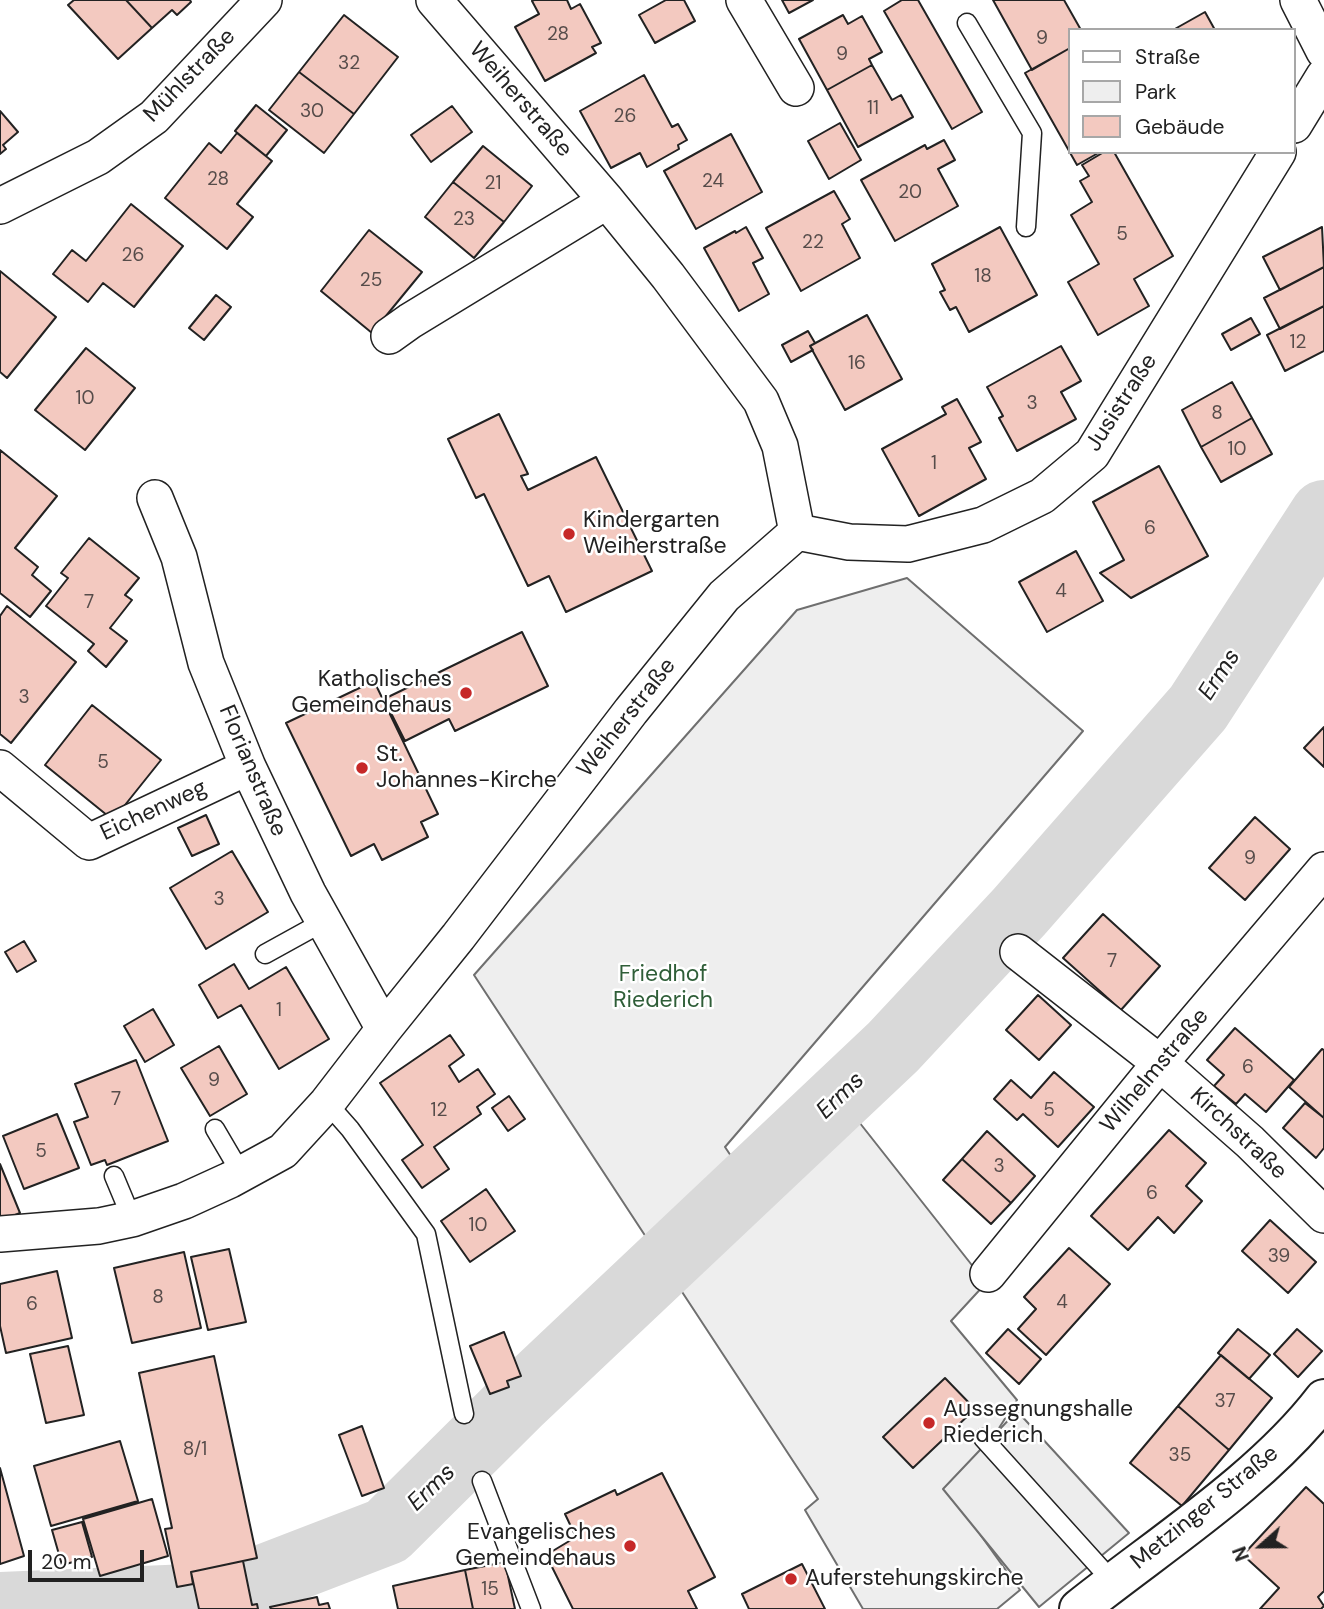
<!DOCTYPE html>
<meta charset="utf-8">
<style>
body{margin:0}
#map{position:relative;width:1324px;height:1609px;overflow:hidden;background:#fff;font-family:"DM Sans",sans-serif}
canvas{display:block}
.legend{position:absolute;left:1068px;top:28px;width:228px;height:126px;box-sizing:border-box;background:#fff;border:2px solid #a7a7a7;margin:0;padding:9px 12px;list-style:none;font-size:21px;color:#222}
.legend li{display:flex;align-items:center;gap:14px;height:35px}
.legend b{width:35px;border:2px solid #a7a7a7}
.north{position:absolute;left:1226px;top:1511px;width:70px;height:70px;-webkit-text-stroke:5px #fff;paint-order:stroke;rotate:249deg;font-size:19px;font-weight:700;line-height:28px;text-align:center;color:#222}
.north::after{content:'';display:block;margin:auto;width:24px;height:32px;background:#222;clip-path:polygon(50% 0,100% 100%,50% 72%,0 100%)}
.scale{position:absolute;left:28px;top:1550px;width:116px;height:32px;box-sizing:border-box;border:4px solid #222;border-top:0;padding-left:9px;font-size:21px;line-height:24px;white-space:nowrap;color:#222;-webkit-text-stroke:5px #fff;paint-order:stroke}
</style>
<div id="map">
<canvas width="1324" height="1609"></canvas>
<ul class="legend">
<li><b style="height:9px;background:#fff"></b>Straße</li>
<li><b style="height:19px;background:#eee"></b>Park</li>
<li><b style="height:19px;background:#f3c9c0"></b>Gebäude</li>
</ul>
<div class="north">N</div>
<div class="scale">20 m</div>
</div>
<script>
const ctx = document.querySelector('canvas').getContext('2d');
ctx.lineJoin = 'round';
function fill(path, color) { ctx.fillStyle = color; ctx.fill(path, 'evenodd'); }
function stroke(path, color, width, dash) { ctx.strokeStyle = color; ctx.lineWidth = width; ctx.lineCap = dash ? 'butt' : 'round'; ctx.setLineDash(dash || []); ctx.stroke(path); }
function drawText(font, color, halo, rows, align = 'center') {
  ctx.font = font + ' "DM Sans",sans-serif'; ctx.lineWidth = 5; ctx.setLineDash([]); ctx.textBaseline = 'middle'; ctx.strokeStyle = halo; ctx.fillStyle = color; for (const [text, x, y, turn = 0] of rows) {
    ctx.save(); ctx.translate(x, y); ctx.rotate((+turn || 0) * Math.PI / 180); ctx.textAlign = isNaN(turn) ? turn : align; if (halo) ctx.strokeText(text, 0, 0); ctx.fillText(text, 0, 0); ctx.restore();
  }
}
const green = new Path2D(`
 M907,578L1083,731L725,1147L759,1198L848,1108L986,1283L951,1321L1017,1400L954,1498L1020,1590L997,1609H863L805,1510L818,1499L474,975L797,610Z`);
fill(green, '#eee');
stroke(green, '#6f6f6f', 2);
const parking = new Path2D(`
 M1017,1411L1129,1533L1039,1607L943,1489Z`);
fill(parking, '#ededed');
stroke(parking, '#6f6f6f', 2);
stroke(new Path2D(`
 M265,1578L387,1531L517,1402L893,1047L1019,912L1198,708L1324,514
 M0,1606L190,1598`), '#d9d9d9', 68);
const building = new Path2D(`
 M74,0H126L152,28L118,59L68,5Z
 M126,0H190L191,2L177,15L172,10L152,28Z
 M534,0H567L571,9L580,4L601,43L592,47L596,53L545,81L515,27L539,14L532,1Z
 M666,0H684L695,21L655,43L639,15Z
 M782,0H813L789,13Z
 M902,0H918L982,112L952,129L884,11Z
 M993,0H1064L1081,30H1070V48L1032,70Z
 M1205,12L1215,30H1173Z
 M344,15L398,57L354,114L299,72Z
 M843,15L848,24L862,16L882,52L869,59L872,65L827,90L799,39Z
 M1070,48V152H1100L1077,165L1025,73Z
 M872,65L892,100L901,95L913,117L858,147L827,90Z
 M299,72L354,114L324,153L269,110Z
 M644,75L672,127L678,124L687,140L678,145L679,149L647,167L640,153L611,168L580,111Z
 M256,105L287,130L266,156L235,131Z
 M452,106L472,132L431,162L411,135Z
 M0,111L18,132L3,145L6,149L0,154Z
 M840,123L861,160L829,179L808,141Z
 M237,133L272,161L237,204L253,217L227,249L165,198L209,143L221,153Z
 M731,134L762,192L696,229L664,171Z
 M944,140L955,160L938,169L958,206L895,241L861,180L925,145L927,149Z
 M483,146L532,186L504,222L453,182Z
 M1104,152H1114L1173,256L1134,279L1149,306L1098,335L1068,282L1099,264L1071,215L1092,202L1080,181L1089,176L1082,165Z
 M453,182L504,222L474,258L425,217Z
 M834,191L850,219L842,224L860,258L801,291L766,228Z
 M131,204L183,246L134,307L103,283L88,302L53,274L72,250L86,261Z
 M746,227L763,258L753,263L769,294L739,311L704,248L735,231L736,233Z
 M1000,227L1037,295L969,332L956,307L950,310L940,292L945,290L932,264Z
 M1322,227L1324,267L1280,290L1263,257Z
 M369,230L422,272L372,333L321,291Z
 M1324,267V306L1280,329L1264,298Z
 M0,271L56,317L7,378L0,372Z
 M216,295L231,307L204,340L189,328Z
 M1324,306V351L1285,371L1267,335Z
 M867,315L902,379L845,410L810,346Z
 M1251,318L1260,334L1231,350L1222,334Z
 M808,331L815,343L810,346L813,350L791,362L782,345Z
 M1061,346L1081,381L1061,392L1076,419L1017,451L999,418L1003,416L987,387Z
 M86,348L135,388L85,450L35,410Z
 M1232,382L1252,418L1201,447L1182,410Z
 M957,399L981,442L969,448L986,479L919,516L882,449L946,414L942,407Z
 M499,414L528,474L521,476L528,490L596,457L652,571L566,612L549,576L528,586L484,494L476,498L448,439Z
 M1252,418L1272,454L1221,482L1201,447Z
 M0,450L57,496L15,548L38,567L32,575L51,591L30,617L0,593Z
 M1159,466L1208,556L1131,598L1100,573L1124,560L1093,502Z
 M89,538L139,578L125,595L132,600L110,628L127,641L106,667L88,651L94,644L46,606L68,578L61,573Z
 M1076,551L1103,601L1047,632L1019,582Z
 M7,606L76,662L11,743L0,734V616Z
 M522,632L548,686L455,731L449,719L405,741L384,699Z
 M374,681L438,814L421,822L428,837L382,860L374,844L351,856L286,723Z
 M92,705L161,760L113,820L45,765Z
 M1324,727V767L1304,748Z
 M206,815L219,844L192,856L178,828Z
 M1255,817L1290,849L1245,900L1209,868Z
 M232,851L268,912L206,949L170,888Z
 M1103,914L1160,966L1121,1010L1063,958Z
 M24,941L36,961L17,972L5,952Z
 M234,964L249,989L286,967L329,1039L279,1069L241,1005L218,1018L199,985Z
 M1038,995L1071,1025L1039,1060L1006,1030Z
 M153,1009L174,1045L145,1062L124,1026Z
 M1235,1028L1294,1080L1266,1112L1245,1094L1236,1104L1214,1086L1224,1075L1207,1060Z
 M450,1035L464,1055L449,1066L459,1082L478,1069L495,1094L477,1107L481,1114L434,1147L449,1169L422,1188L402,1160L423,1145L380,1083Z
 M219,1046L247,1094L210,1116L181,1068Z
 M1322,1049L1324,1050V1118L1289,1087Z
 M136,1060L168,1141L107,1165L105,1160L91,1165L74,1122L88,1117L75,1084Z
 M1054,1072L1094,1107L1058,1147L1023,1114L1017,1120L994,1099L1011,1080L1031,1098Z
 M509,1096L525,1119L508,1131L492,1108Z
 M1305,1103L1324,1118V1148L1316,1158L1283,1128Z
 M57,1114L79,1168L24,1189L3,1136Z
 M1169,1130L1206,1163L1186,1186L1202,1201L1174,1233L1158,1217L1128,1250L1091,1216Z
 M987,1131L1035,1176L1011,1203L962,1159Z
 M962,1159L1011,1203L991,1224L943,1180Z
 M0,1164L20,1213L0,1221Z
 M486,1189L515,1231L470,1262L441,1221Z
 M1270,1220L1316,1262L1288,1293L1242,1251Z
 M1069,1248L1110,1284L1046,1355L1018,1329L1036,1309L1024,1297Z
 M229,1249L246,1322L208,1330L191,1257Z
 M184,1252L201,1328L132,1343L114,1268Z
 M57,1271L72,1338L6,1353L0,1326V1284Z
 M1008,1329L1041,1359L1019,1384L986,1353Z
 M1238,1329L1270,1355L1249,1379L1218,1353Z
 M1297,1329L1322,1351L1298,1377L1274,1354Z
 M504,1332L521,1376L507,1381L509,1387L490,1394L470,1346Z
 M68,1346L84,1415L46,1423L30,1354Z
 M1221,1355L1272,1398L1229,1450L1178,1406Z
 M214,1356L257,1558L191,1572L193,1584L177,1587L165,1529L172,1528L139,1373Z
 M945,1378L975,1409L913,1468L883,1437Z
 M1178,1406L1229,1450L1182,1506L1130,1463Z
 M362,1426L384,1488L362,1496L339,1435Z
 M120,1441L138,1501L51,1526L34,1466Z
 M0,1468L24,1556L0,1564Z
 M662,1473L715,1577L688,1591L697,1609H573L546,1555L576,1537L565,1514L615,1490L617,1495Z
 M1306,1487L1324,1504V1591L1318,1597L1324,1606L1321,1609H1260L1279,1588L1243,1555Z
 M152,1499L168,1556L100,1576L83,1519Z
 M82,1522L92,1557L62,1565L52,1530Z
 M243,1561L252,1605L257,1604L258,1609H199L191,1572Z
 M505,1562L515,1609H473L465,1570Z
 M802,1564L825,1609H749L742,1594Z
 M465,1570L473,1609H398L393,1586Z
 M317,1597L319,1605L328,1603L330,1609H271L270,1607Z`);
fill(building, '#f3c9c0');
stroke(building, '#222', 2);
const service = new Path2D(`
 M967,23L1032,133L1026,227
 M265,954L323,922
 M327,1103L350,1129L426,1234L464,1414
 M215,1129L242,1175
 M114,1176L132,1219
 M983,1438L1113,1582
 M482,1481L531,1609`);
const minor = new Path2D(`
 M434,0L607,201L668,276L761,401L780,446L797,532
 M744,0L796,88
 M1298,0L1324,51
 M1294,125L1324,76
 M0,206L98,157L154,117L264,0
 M389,336L410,321L607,201
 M155,498L179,557L206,663L248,767L308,893L384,1029
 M797,532L849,542L908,544L983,525L1042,496L1092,454L1278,152
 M0,768L89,842L248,767
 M1018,952L1160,1063L1250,1142L1324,1215
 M0,1234L99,1226L132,1219L184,1201L230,1180L283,1151L327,1103L384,1029L458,937L631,711L724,596L797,532
 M988,1274L1160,1063L1324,870`);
const tertiary = new Path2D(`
 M1079,1609C1159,1545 1262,1480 1324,1399`);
stroke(service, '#222', 21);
stroke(minor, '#222', 38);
stroke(tertiary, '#222', 42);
stroke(service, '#fff', 18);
stroke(minor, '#fff', 35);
stroke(tertiary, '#fff', 38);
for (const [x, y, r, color] of [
 [569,534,7,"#c62828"],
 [466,693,7,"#c62828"],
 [362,768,7,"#c62828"],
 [929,1423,7,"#c62828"],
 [630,1546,7,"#c62828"],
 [791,1579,7,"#c62828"]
]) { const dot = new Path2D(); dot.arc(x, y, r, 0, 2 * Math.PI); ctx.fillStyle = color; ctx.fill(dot); stroke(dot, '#fff', 2.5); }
drawText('19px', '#564c4a', null, [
 ["28",558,35],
 ["9",1042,39],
 ["9",842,55],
 ["32",349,64],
 ["11",873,109],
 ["30",312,112],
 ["26",625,117],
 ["28",218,180],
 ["24",713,182],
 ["21",493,184],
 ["20",910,193],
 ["23",464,220],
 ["5",1122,235],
 ["22",813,243],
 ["26",133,256],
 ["18",983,277],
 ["25",371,281],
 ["12",1298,343],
 ["16",857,364],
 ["10",85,399],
 ["3",1032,404],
 ["8",1217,414],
 ["10",1237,450],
 ["1",934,464],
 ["6",1150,529],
 ["4",1061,592],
 ["7",89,603],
 ["3",24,698],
 ["5",103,763],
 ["9",1250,859],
 ["3",219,900],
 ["7",1112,962],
 ["1",279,1011],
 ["6",1248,1068],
 ["9",214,1081],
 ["7",116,1100],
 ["12",439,1111],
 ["5",1049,1111],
 ["5",41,1152],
 ["3",999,1167],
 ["6",1152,1194],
 ["10",478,1226],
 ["39",1279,1257],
 ["8",158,1298],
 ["4",1062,1303],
 ["6",32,1305],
 ["37",1225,1402],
 ["8/1",195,1450],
 ["35",1180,1456],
 ["15",490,1590]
]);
drawText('23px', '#222', '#fff', [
 ["Mühlstraße",190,76,-46],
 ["Weiherstraße",520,100,49],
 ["Jusistraße",1122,403,-57],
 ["Weiherstraße",627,718,-52],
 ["Florianstraße",252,771,67],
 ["Eichenweg",154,811,-25],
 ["Wilhelmstraße",1155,1071,-50],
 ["Kirchstraße",1238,1134,43],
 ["Metzinger Straße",1205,1508,-39]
]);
drawText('23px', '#222', '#fff', [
 ["Kindergarten",583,521],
 ["Weiherstraße",583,547],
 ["Katholisches",452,680,"right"],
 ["Gemeindehaus",452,706,"right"],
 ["St.",376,755],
 ["Johannes-Kirche",376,781],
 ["Aussegnungshalle",943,1410],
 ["Riederich",943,1436],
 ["Evangelisches",616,1533,"right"],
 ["Gemeindehaus",616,1559,"right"],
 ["Auferstehungskirche",805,1579]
], 'left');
drawText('23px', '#2f5e38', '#fff', [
 ["Friedhof",663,975],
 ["Riederich",663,1001]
]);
drawText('italic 24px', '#222', '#fff', [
 ["Erms",1220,675,-57],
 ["Erms",841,1096,-44],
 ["Erms",432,1488,-44]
]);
</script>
